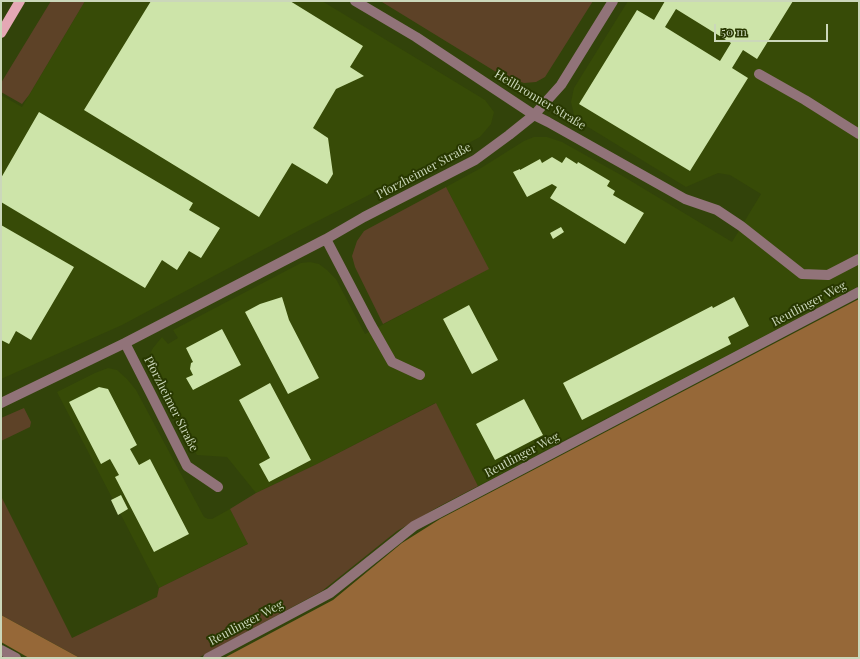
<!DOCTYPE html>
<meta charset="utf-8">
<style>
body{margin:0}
#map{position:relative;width:860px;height:659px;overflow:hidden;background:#32430a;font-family:"Playfair Display",serif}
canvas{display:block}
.frame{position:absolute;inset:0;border:2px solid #cbd7ba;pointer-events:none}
.scale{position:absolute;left:714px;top:24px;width:114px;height:18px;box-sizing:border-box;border:2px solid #cbd7ba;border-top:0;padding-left:5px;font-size:12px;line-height:14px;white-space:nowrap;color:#cbd7ba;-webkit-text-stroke:3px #283800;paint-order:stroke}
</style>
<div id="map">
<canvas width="860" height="659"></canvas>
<div class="frame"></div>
<div class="scale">50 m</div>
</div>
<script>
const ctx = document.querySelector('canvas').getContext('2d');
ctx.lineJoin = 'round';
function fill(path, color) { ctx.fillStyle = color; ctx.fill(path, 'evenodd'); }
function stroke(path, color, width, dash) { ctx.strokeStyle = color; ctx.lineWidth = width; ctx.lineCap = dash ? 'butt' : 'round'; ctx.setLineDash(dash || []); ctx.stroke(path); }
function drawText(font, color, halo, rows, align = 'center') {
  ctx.font = font + ' "Playfair Display",serif'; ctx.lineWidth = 4; ctx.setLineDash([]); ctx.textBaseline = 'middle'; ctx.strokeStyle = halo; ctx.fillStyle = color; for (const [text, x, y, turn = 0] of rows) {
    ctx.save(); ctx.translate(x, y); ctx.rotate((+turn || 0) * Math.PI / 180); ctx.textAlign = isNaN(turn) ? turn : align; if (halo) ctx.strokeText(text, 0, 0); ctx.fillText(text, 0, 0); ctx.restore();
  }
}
fill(new Path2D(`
 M85,1H322L485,100L494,112L491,124L480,137L363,198L300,230L122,325L1,379V95L22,107Z
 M628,1H859V286L662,390L575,434L478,486L435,403L317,464L256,493L227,457L197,455L180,426L167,400L171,397L161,377H155L150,364V354L153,348L162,337L168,344L178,338L173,330L301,263L310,262L319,264L327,270L336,279L365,334L488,269L446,187L481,168L524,141L534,137H547L562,142L621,175L732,242L761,194L730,175L718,173L686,187L575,119L571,102L574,88Z
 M108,368L117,370L127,379L136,390L204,517L208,519H212L230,509L249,543L159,588L57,392L95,373Z`), '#374b07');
fill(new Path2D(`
 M51,1H85L29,95L22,104L1,92V83Z
 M383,1H593L545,77L536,82L524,83L501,75L382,2Z
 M446,187L489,269L383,324L355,267L352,256L357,241L364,231Z
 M436,403L478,486L438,507L397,531L322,591L198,658H80L1,615V496L72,638L157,597L159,588L248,544L230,509L256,493L317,464Z
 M24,408L31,422L30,427L1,441V418Z`), '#5d4227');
fill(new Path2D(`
 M859,299V658H224L333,600L402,543L440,519Z
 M1,615L78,657L80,658H29L1,642Z`), '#966838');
fill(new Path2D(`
 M151,1H290L363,46L350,67L364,76L336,89L313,128L328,138L333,174L327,184L292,163L259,217L84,110Z
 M665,1H793L757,59L743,50L732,68L748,78L690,171L579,104L637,10L654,20ZM676,9L731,43L720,61L665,27Z
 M39,112L193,203L189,210L220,228L201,258L189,251L177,270L162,260L145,288L1,202V178Z
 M552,157L562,163L566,157L577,164L578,162L610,181L607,186L615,191L613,195L644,213L625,244L550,198L557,187L552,184L527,197L513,172L520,169V170L540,159L542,163Z
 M1,225L74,267L31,340L16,331L9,344L1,340Z
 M561,227L564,232L553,239L550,233Z
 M282,297L289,320L319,378L288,394L245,312L260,304Z
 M734,297L749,326L728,337L731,344L582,420L563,383L712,306L713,308Z
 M469,305L498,360L472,374L443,319Z
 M222,329L241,365L193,390L186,378L193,375L190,369L191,363L193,362L186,348Z
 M270,383L311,460L269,482L259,464L270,458L239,400Z
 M99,387L108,389L137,445L130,449L139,465L150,459L189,534L154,552L115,477L119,475L110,459L101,464L69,402Z
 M524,399L543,435L495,460L476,424Z
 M121,495L128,509L118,515L111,500Z`), '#cde4a9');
stroke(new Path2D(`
 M355,1L416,37L534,115L548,122L685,199L717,210L741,226L802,274L828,275L859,259
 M759,74L805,100L859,134
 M326,239L371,325L392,362L420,375
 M125,343L152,396L187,466L218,487
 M1,403L125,343L326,239L364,217L475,160L509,135L534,115L561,85L613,1
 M1,650L16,658
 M208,658L330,593L414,526L859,292`), '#917379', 10);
stroke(new Path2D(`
 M1,33L20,1`), '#e5a8b5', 10);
drawText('12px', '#cbd7ba', '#283800', [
 ["Heilbronner Straße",540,100,31],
 ["Pforzheimer Straße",424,171,-28],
 ["Reutlinger Weg",809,304,-28],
 ["Pforzheimer Straße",171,404,63],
 ["Reutlinger Weg",522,455,-28],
 ["Reutlinger Weg",246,623,-28]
]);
</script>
